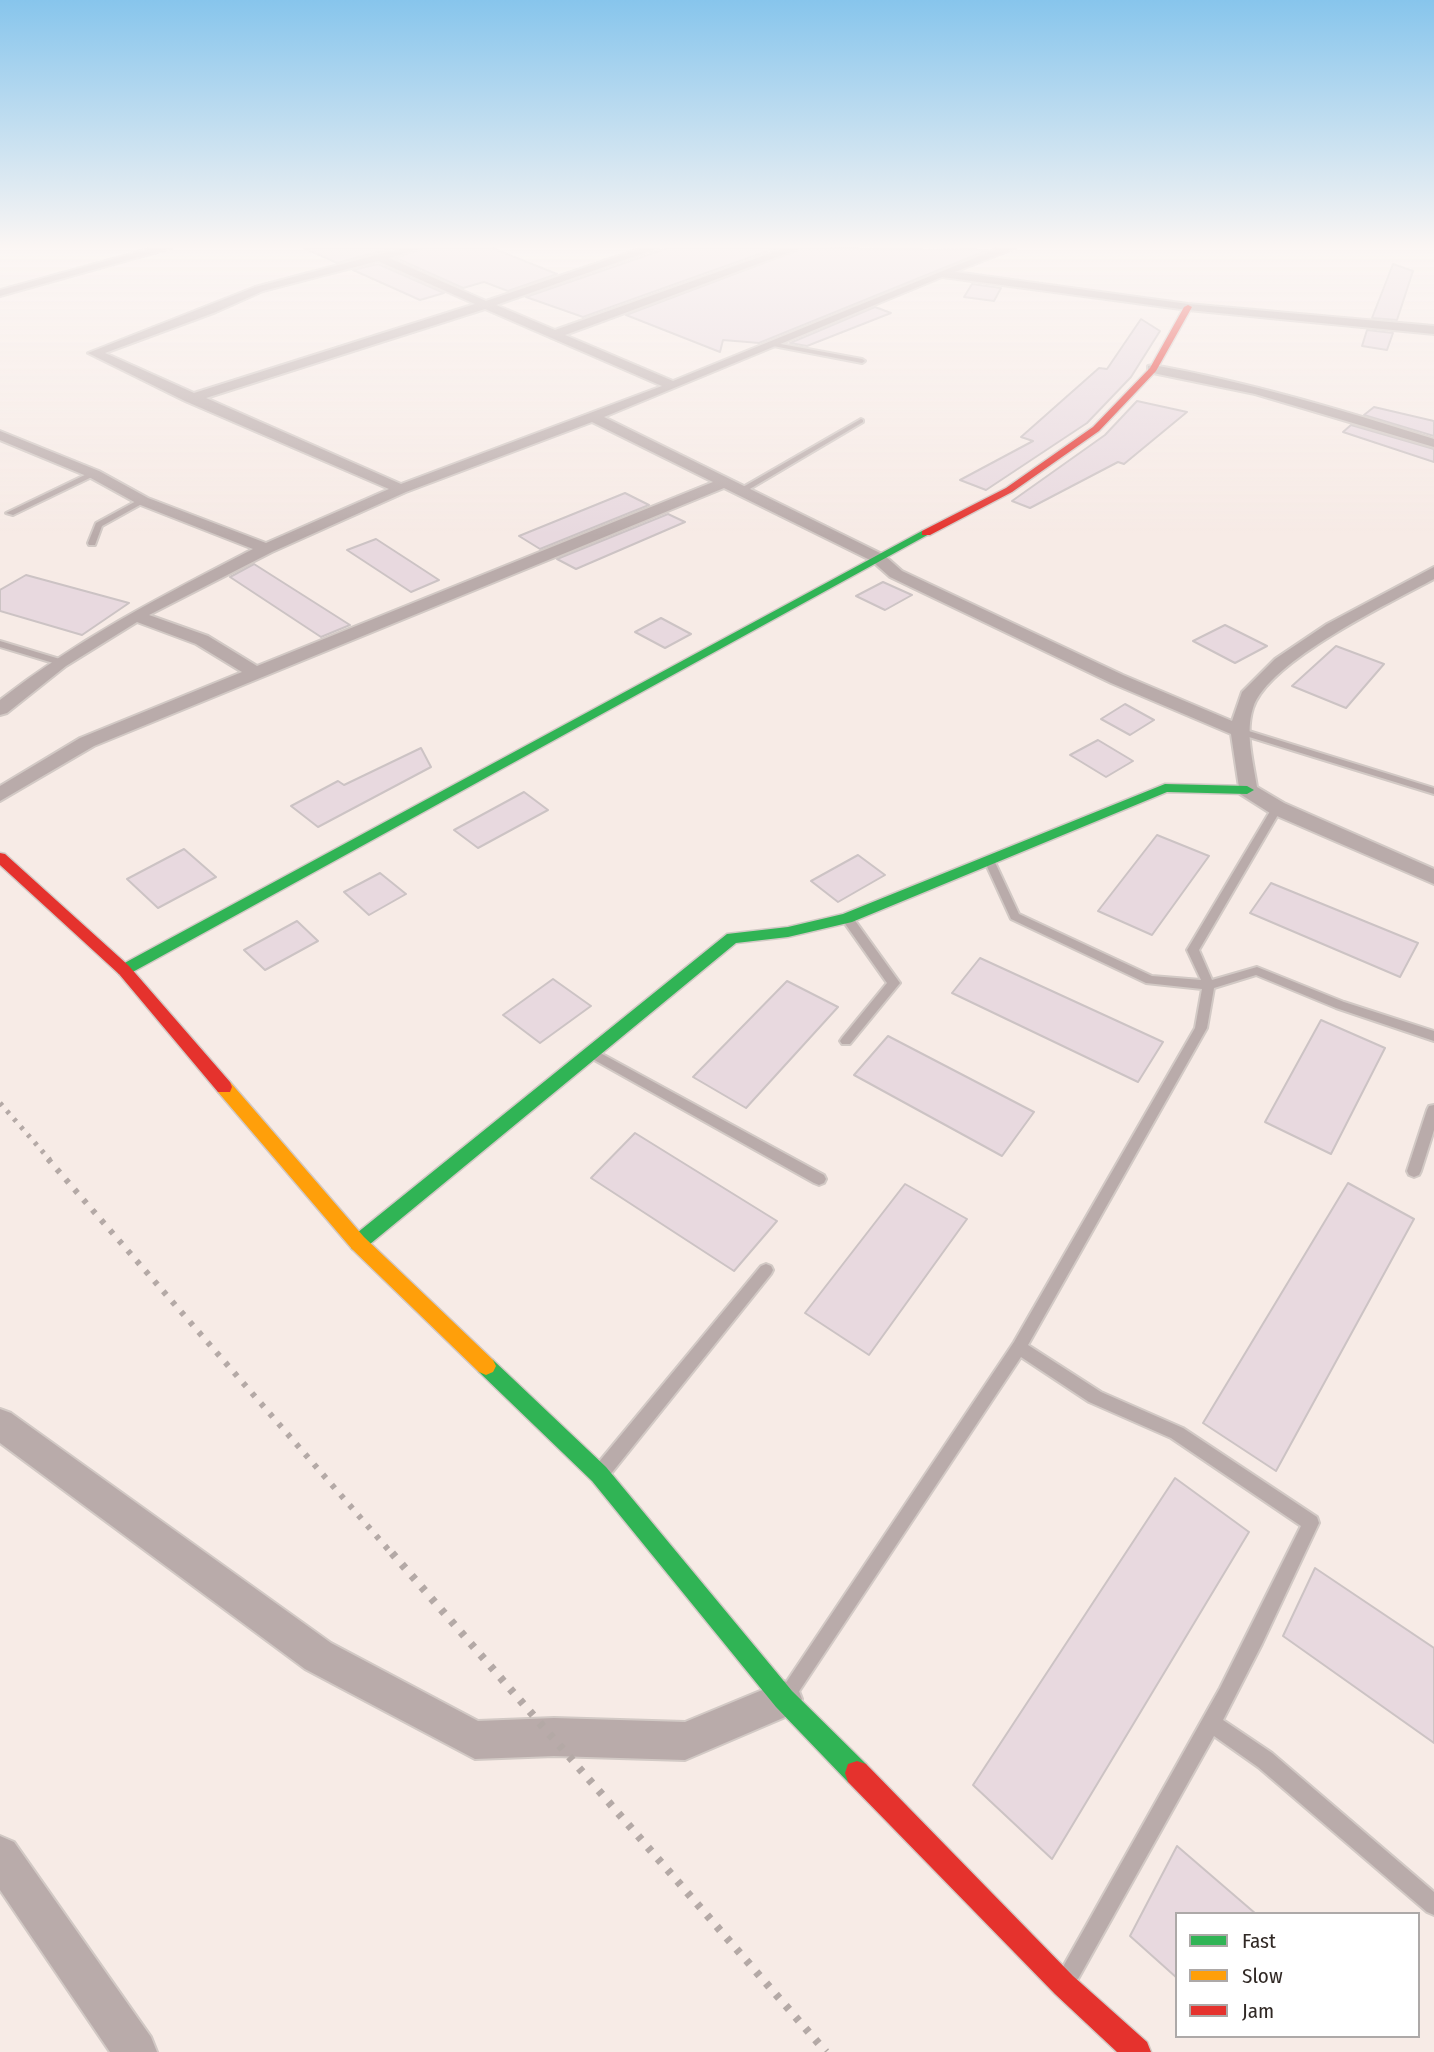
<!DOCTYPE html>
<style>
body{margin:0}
#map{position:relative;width:1434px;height:2052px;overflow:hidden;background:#f7ebe6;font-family:"Fira Sans Condensed",sans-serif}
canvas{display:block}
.legend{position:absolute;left:1175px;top:1912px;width:245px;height:126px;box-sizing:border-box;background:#fff;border:2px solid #ada9a8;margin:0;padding:9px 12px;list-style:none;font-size:21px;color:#312925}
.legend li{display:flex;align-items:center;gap:14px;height:35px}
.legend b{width:35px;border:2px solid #ada9a8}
</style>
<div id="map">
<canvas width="1434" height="2052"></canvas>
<ul class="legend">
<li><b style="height:9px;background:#30b455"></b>Fast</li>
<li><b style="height:9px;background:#ff9f0a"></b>Slow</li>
<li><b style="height:9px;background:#e5322d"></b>Jam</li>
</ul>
</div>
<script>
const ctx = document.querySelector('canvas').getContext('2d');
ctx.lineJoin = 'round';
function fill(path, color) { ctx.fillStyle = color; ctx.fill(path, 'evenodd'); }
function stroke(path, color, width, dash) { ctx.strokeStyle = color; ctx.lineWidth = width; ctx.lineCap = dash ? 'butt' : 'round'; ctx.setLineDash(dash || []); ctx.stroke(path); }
const building = new Path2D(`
 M304,248H392L337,263Z
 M423,248H492L557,274L508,291L484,282L463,288L396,258Z
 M668,248H776L583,317L526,297Z
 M803,248L988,250L759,343L723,340L720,352L626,315Z
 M378,264L444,293L420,300L353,270Z
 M1393,264L1413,271L1397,320L1372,318Z
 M972,284L1001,288L994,301L964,297Z
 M875,307L891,313L807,346L790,343Z
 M1141,319L1160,331L1131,377L1087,423L986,490L960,480L1033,441L1021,437L1099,368L1107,369Z
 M1367,330L1393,333L1387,350L1362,346Z
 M1137,401L1187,412L1124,464L1118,462L1030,508L1012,501L1105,435Z
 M1374,407L1434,421V436L1364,415Z
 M1351,425L1434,449V462L1343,432Z
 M625,493L649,505L540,549L519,536Z
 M668,514L685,522L576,569L557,559Z
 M376,539L413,563L439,580L411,592L347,550Z
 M254,564L350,625L321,637L230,577Z
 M26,575L129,603L82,635L0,611V590Z
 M883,582L912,595L885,610L856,596Z
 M661,618L691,634L665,648L635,632Z
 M1225,625L1267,646L1235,663L1193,641Z
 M1336,646L1384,664L1346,708L1292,686Z
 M1125,704L1154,720L1130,735L1101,719Z
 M1098,740L1133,761L1106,777L1070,755Z
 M421,748L431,767L318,827L291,806L338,781L344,785Z
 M524,792L548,810L478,848L454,830Z
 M1157,835L1209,856L1152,935L1098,911Z
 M184,849L216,877L158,908L127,879Z
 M858,855L885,875L838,902L811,881Z
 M380,873L406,894L369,915L344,892Z
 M1271,883L1418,943L1400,977L1250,913Z
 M297,921L318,941L265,970L244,950Z
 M980,958L1163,1042L1138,1082L952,993Z
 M553,979L591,1006L540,1043L503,1015Z
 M787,981L838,1007L746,1108L693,1077Z
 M1321,1020L1385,1048L1331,1154L1265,1122Z
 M888,1036L1034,1112L1002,1156L854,1075Z
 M635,1133L777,1221L734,1271L591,1178Z
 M1348,1183L1414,1219L1276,1471L1203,1423Z
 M905,1184L967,1219L869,1355L805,1313Z
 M1175,1478L1249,1532L1052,1859L973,1785Z
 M1315,1568L1434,1648V1743L1283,1636Z
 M1177,1846L1256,1914H1177V1978L1130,1936Z`);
fill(building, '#e8d9df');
stroke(building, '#ccc3c4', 2);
const lane = new Path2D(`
 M770,342L862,359L865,361L862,363L768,345Z
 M861,419L863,420V422L743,493L736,491Z
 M91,472L98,474L13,515L6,513Z
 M140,499L147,501L102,526L95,545H89L88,543L96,523Z
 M0,641L63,660L64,662L60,665L0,647Z
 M1239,728L1434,788V794L1236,733L1234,731Z
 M1277,805L1282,808L1199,950L1212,980L1257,967L1344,1002L1434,1031V1041L1336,1008L1256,975L1214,988L1207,1028L1028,1345L1101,1392L1183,1428L1317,1517L1319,1523L1262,1644L1223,1720L1272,1753L1434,1892V1915L1427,1912L1258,1767L1214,1736L1078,1979L1071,1982L1064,1979L1061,1972L1064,1965L1220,1688L1301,1526L1171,1438L1089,1402L1021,1357L796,1696L790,1699L784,1696L781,1690L1014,1342L1195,1028L1202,989L1146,983L1011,919L984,860L985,858H993L1019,914L1152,976L1201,980L1187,950L1272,808Z
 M847,914L851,915L900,983L850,1044H842L840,1041L842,1038L887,983L841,918Z
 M593,1049L824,1175L826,1179L824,1183L819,1185L814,1183L589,1057L587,1054L589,1051Z
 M1434,1105V1130L1421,1171L1419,1175L1414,1177L1409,1175L1407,1171L1427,1110L1429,1106Z
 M766,1264L771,1266L773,1270L771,1274L610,1475L604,1477L598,1475L596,1469L598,1463L761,1266Z`);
const street = new Path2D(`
 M153,248H171L0,296V290Z
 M403,248H421L389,258L486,301L642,248H658L496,305L555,330L785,248H801L565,335L673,381L999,248H1015L955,272L1188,304L1434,326V334L1188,310L942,277L604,417L884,555L902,571L1123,675L1232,721L1242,692L1275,659L1327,624L1434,567V579C1390,603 1268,661 1253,708C1245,733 1253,761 1257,787L1284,803L1434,869V884L1270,813L1240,794L1231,734L1111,683L890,577L872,561L724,488L94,746L0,801V786L80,738L242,672L196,644L137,622L66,666L7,713L0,715V700C81,637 162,596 253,549L138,504L89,477L0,440V431L99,471L148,498L266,543L389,489L185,401L88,353L255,287ZM378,261L475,304L194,393L105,353L216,312L263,291ZM485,309L662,386L401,484L206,398ZM592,422L713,482L257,666L208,636L149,615L272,552L406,492Z
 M1153,365C1249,382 1341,410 1434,439V447L1255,394L1148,372V366Z
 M0,1409L11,1413L331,1643L478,1721L554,1718L685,1722L784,1681L797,1686L802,1699L797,1712L685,1760L554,1756L475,1759L305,1669L0,1443Z
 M0,1836L14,1842L151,2037L157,2052H110L0,1890Z`);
const fast = new Path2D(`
 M922,531L931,533L129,974H119L116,970L119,966Z
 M1165,784L1247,786L1254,790L1247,794L1167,792L852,922L788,937L736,943L364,1249L358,1251L352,1249L349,1243L352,1237L727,934L788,927L843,914Z
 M486,1357L493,1360L606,1467L792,1691L866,1764L869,1773L866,1782L857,1785L848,1782L776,1707L592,1481L479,1372L476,1366L479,1360Z`);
const slow = new Path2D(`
 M224,1081L230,1082L364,1237L493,1360L496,1366L493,1372L486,1375L479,1372L352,1249L218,1092L216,1087L218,1082Z`);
const jam = new Path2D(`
 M1188,305L1192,307L1156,371L1099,431L1012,492L930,535H922V531L1006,488L1093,427L1150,368L1184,307Z
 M0,853L5,854L129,966L230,1082L232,1087L230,1092H218L119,974L0,865Z
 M857,1761L866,1764L1073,1976L1147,2042L1151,2052H1117L1055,1994L848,1782L845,1773L848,1764Z`);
stroke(lane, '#d2c9c5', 4);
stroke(street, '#d2c9c5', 4);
stroke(fast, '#d2c9c5', 3);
stroke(slow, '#d2c9c5', 3);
stroke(jam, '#d2c9c5', 3);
fill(lane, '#b9abaa');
fill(street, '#b9abaa');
fill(fast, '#30b455');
fill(slow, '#ff9f0a');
fill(jam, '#e5322d');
stroke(new Path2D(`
 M0,1103L50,1160`), '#b4a9a6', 5, [3.5, 7]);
stroke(new Path2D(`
 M48,1159L393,1555`), '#b4a9a6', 6, [4.5, 9]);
stroke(new Path2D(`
 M392,1553L826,2052`), '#b4a9a6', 8, [5, 10]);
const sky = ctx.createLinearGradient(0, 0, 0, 536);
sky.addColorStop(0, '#87c5ec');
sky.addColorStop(0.46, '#fbf6f4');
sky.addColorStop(1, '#fbf6f400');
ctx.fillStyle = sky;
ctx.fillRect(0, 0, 1434, 536);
</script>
